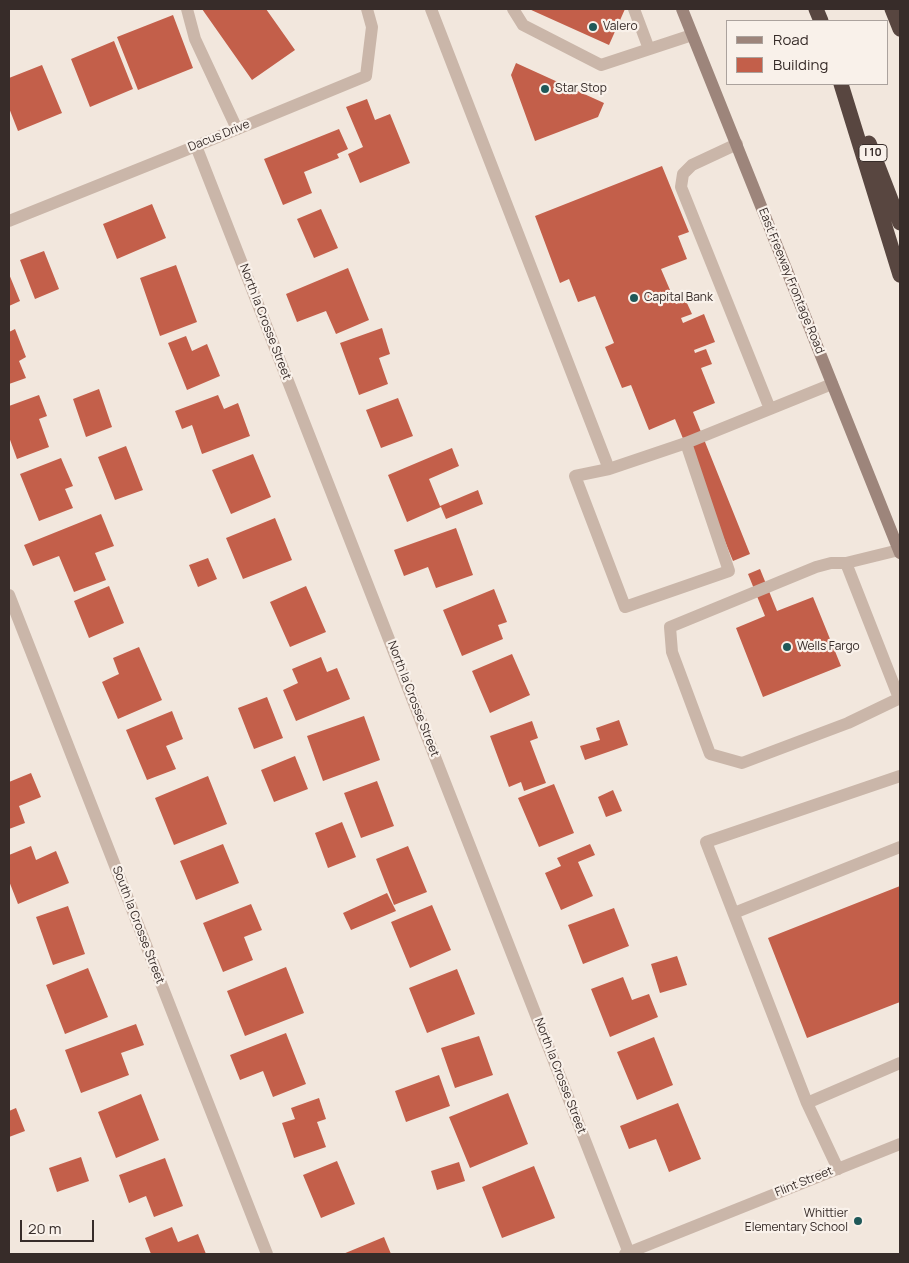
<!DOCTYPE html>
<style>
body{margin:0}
#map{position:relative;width:909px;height:1263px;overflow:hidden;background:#f2e7dd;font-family:Manrope,sans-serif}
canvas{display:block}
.frame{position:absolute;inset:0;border:10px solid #372c29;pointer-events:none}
.legend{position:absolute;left:726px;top:20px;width:162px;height:65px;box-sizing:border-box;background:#f9f1ea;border:1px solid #aba29d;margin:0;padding:6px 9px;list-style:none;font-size:15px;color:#372c29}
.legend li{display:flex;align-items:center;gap:10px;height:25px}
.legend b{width:25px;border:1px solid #aba29d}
.scale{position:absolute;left:20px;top:1220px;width:74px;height:22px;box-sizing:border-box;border:2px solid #372c29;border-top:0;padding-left:6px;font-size:15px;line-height:18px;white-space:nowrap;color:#372c29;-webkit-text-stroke:4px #f9f1ea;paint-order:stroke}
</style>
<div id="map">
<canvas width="909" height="1263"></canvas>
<div class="frame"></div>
<ul class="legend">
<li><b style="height:6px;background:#9d857b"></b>Road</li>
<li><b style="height:14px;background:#c35f4a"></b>Building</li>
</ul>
<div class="scale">20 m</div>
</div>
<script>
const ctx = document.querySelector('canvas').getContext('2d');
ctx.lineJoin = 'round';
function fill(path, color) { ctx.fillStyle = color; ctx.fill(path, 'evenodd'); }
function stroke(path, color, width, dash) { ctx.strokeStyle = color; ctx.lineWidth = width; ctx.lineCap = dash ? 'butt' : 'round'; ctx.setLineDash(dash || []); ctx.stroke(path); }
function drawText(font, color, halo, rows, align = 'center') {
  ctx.font = font + ' Manrope,sans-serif'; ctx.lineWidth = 4.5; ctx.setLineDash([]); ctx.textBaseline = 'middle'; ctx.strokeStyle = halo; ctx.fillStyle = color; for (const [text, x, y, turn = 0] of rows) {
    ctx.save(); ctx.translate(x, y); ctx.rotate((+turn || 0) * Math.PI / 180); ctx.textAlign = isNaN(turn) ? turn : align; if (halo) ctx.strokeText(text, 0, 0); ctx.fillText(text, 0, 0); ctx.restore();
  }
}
fill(new Path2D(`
 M202,9H266L295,50L252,80Z
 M529,9H625L609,45Z
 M173,15L193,68L138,90L117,37Z
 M114,41L133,89L90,107L71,59Z
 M516,63L604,103L598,117L535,141L511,75Z
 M42,65L62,113L18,131L9,108V78Z
 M367,99L375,120L390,114L410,163L360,183L348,154L363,147L346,107Z
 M339,129L348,149L337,154L339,158L304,172L312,193L283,205L264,159Z
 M662,166L689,232L678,236L687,259L661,269L676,304L686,301L692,314L681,318L683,323L704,314L715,342L694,350L695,353L706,349L712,364L701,368L715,403L693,412L750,554L733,561L675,419L649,430L631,385L622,388L605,347L614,343L595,296L578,302L569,279L560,283L535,216Z
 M152,204L166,238L117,259L103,224Z
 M321,209L338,248L314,258L297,219Z
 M44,251L59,289L35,299L20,260Z
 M176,265L197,322L160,336L140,278Z
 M348,268L369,320L336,334L326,311L297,322L286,294Z
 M9,274L20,301L9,306Z
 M382,328L390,354L379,358L388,384L359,395L340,343Z
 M15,329L26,357L19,361L26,378L9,384V332Z
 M186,336L192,351L207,344L220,376L187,390L168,343Z
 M99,389L112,427L86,437L73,399Z
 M39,395L47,416L39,419L49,447L17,459L9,437V406Z
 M218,395L224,409L238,403L250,436L202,454L192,425L182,429L175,411Z
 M398,398L413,436L381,448L366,410Z
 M126,446L143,490L115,500L98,457Z
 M452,448L459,466L429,479L440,506L478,490L483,504L446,519L441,507L407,522L388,475Z
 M253,454L271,497L231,514L212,470Z
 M61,458L73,486L65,489L73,508L39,521L20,474Z
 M101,514L114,546L95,553L106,580L74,592L59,556L33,566L24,545Z
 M275,518L292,560L243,579L226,538Z
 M456,528L473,575L436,588L428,567L404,576L394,550Z
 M208,558L217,579L198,587L189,565Z
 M760,569L777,611L813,597L841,666L763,697L736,628L765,616L748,574Z
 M109,586L124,623L89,638L74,601Z
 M306,586L326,632L290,647L270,602Z
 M494,589L507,622L498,625L503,639L462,656L443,610Z
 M139,647L162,700L118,719L102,682L119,674L113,658Z
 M512,654L530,695L490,713L472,671Z
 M321,657L327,672L337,668L350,699L296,721L283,690L298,683L292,669Z
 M267,697L283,738L254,749L238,708Z
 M172,711L183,739L166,746L176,769L147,780L126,730Z
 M364,716L380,760L323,781L307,736Z
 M619,720L628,745L585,760L580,746L600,740L596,728Z
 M532,721L538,738L530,741L546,783L524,791L521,782L509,787L490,736Z
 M295,756L308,789L274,802L261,770Z
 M31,773L41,797L19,806L25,823L9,829V782Z
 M208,776L227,824L174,845L155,798Z
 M377,781L394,826L361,838L344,793Z
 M554,784L574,833L539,847L518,798Z
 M613,790L622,811L606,817L598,797Z
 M342,822L356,857L328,868L315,833Z
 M223,844L239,883L196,900L180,861Z
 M590,844L595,855L578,862L593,896L561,910L545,873L561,866L557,858Z
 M31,846L36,860L56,851L69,883L18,904L9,881V855Z
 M408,846L427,892L394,905L376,859Z
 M900,886V1002L807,1038L768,938Z
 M387,893L396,911L351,930L343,913Z
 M251,904L262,930L244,937L253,960L223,972L203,923Z
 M432,905L451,950L410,968L391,922Z
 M68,906L85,954L53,965L36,917Z
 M614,908L629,946L583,964L568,925Z
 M677,956L687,985L660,993L651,964Z
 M286,967L304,1013L245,1036L227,991Z
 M88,968L108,1017L65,1034L46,985Z
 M457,969L475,1014L427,1033L409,988Z
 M623,977L632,1000L649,994L658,1017L610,1037L591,989Z
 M136,1024L144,1045L121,1053L129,1075L81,1093L65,1050Z
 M286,1033L306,1084L273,1097L263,1071L240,1080L230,1055Z
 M479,1036L493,1075L455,1088L441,1048Z
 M654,1037L673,1085L637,1100L617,1052Z
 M439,1075L450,1106L406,1122L395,1091Z
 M508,1093L528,1144L470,1168L449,1117Z
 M141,1094L159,1140L116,1158L98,1112Z
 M319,1098L326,1119L317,1122L326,1147L294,1158L282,1123L295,1119L291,1108Z
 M678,1103L701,1159L669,1172L656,1139L629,1149L620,1126Z
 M16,1108L25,1131L9,1137V1111Z
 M81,1157L89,1181L57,1192L49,1168Z
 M165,1158L183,1206L154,1217L146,1196L129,1203L119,1175Z
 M337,1161L355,1204L321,1218L303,1175Z
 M459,1162L465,1181L437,1190L431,1171Z
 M534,1166L555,1218L502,1238L482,1187Z
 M172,1227L178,1242L198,1234L206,1254H151L145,1238Z
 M384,1237L391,1254H343Z`), '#c35f4a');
stroke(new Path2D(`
 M187,9L195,39L237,129
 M431,9L609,469
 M513,9L523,25L601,65L692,35
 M634,9L649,49
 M737,144L692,165L683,174L681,187L770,409
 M686,443L729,571L625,607L575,476L609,469L686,443L832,384
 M846,563H831L816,567L670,627L672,652L710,754L742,763L848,723L900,698
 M899,698L846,563L899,550
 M734,913L900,847
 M807,1103L900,1063
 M838,1169L807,1103L706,842L900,776`), '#cab6a9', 12);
stroke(new Path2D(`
 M196,146L629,1253
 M9,221L196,146L366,76L372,27L367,9
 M9,595L267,1254
 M625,1254L900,1144`), '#cab6a9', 12);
stroke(new Path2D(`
 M682,9L900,553`), '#9d857b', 12);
stroke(new Path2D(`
 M816,9L821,21
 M892,9L900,29
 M841,84L900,275
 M869,143L900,223`), '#584640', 15);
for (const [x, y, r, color] of [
 [593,27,5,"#1f5858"],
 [545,89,5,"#1f5858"],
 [634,298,5,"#1f5858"],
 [787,647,5,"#1f5858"],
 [858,1221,5,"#1f5858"]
]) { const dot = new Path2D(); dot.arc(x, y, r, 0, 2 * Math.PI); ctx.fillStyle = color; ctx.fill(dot); stroke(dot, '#f9f1ea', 2); }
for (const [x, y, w] of [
 [873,153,28]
]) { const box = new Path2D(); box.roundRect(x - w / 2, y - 8.5, w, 17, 4); ctx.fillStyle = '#f9f1ea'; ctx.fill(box); stroke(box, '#372c29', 1); }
drawText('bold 11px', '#372c29', null, [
 ["I 10",873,153]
]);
drawText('12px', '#372c29', '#f9f1ea', [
 ["Valero",603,27],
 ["Star Stop",555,89],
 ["Capital Bank",644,298],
 ["Wells Fargo",797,647],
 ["Whittier",848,1214,"right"],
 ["Elementary School",848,1228,"right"]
], 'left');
drawText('12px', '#372c29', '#f9f1ea', [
 ["Dacus Drive",219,136,-22],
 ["East Freeway Frontage Road",791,281,68],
 ["North la Crosse Street",265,322,69],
 ["North la Crosse Street",413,699,69],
 ["South la Crosse Street",138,925,69],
 ["North la Crosse Street",560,1076,69],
 ["Flint Street",804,1182,-22]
]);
</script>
